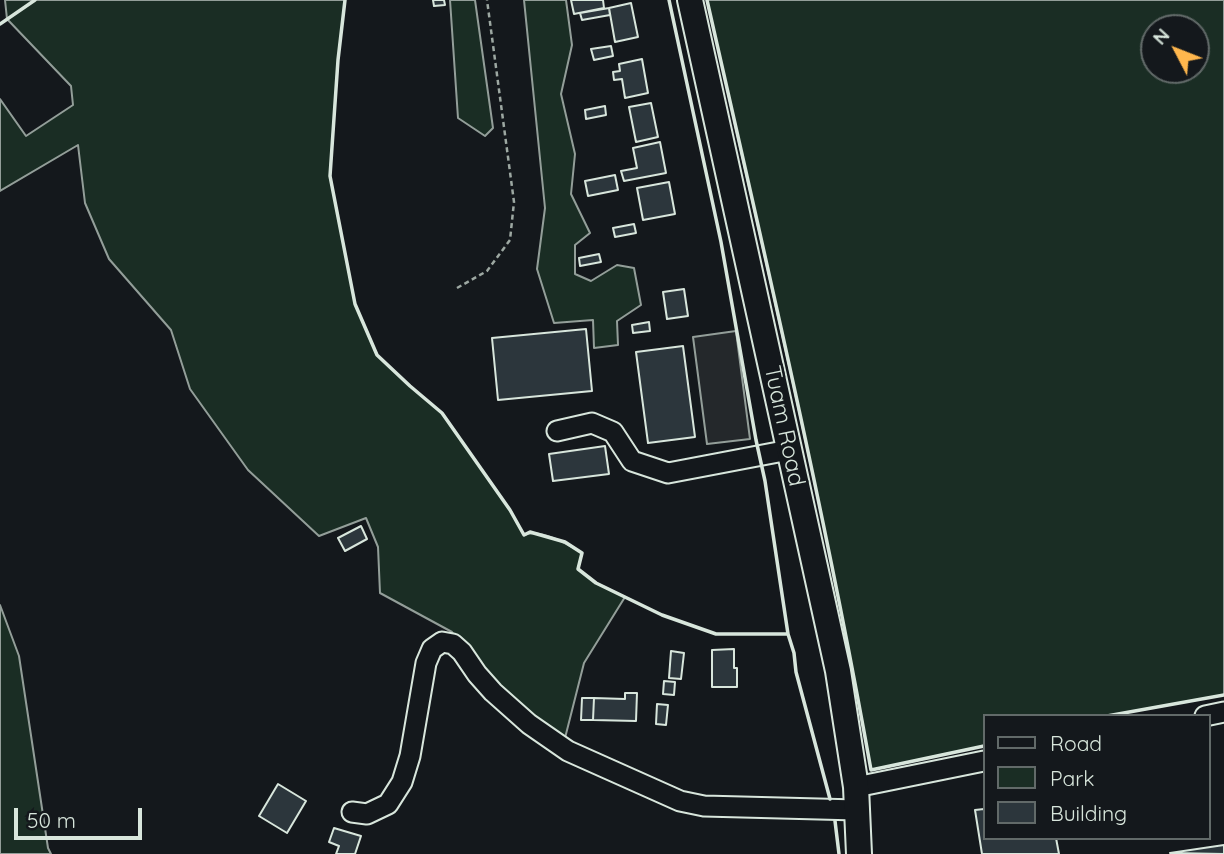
<!DOCTYPE html>
<style>
body{margin:0}
#map{position:relative;width:1224px;height:854px;overflow:hidden;background:#14181c;font-family:Quicksand,sans-serif}
canvas{display:block}
.legend{position:absolute;left:983px;top:714px;width:228px;height:126px;box-sizing:border-box;background:#14181c;border:2px solid #626a69;margin:0;padding:9px 12px;list-style:none;font-size:21px;color:#d8e6dc}
.legend li{display:flex;align-items:center;gap:14px;height:35px}
.legend b{width:35px;border:2px solid #626a69}
.north{position:absolute;left:1140px;top:14px;width:70px;height:70px;box-sizing:border-box;background:#14181c;border:2px solid #626a69;border-radius:50%;rotate:312deg;font-size:19px;font-weight:700;line-height:28px;text-align:center;color:#d8e6dc}
.north::after{content:'';display:block;margin:auto;width:24px;height:32px;background:#ffb74d;clip-path:polygon(50% 0,100% 100%,50% 72%,0 100%)}
.scale{position:absolute;left:14px;top:808px;width:128px;height:32px;box-sizing:border-box;border:4px solid #d8e6dc;border-top:0;padding-left:9px;font-size:21px;line-height:24px;white-space:nowrap;color:#d8e6dc;-webkit-text-stroke:5px #14181c;paint-order:stroke}
</style>
<div id="map">
<canvas width="1224" height="854"></canvas>
<ul class="legend">
<li><b style="height:9px;background:#14181c"></b>Road</li>
<li><b style="height:19px;background:#1a2d24"></b>Park</li>
<li><b style="height:19px;background:#2c363c"></b>Building</li>
</ul>
<div class="north">N</div>
<div class="scale">50 m</div>
</div>
<script>
const ctx = document.querySelector('canvas').getContext('2d');
ctx.lineJoin = 'round';
function fill(path, color) { ctx.fillStyle = color; ctx.fill(path, 'evenodd'); }
function stroke(path, color, width, dash) { ctx.strokeStyle = color; ctx.lineWidth = width; ctx.lineCap = dash ? 'butt' : 'round'; ctx.setLineDash(dash || []); ctx.stroke(path); }
function drawText(font, color, halo, rows, align = 'center') {
  ctx.font = font + ' Quicksand,sans-serif'; ctx.lineWidth = 5; ctx.setLineDash([]); ctx.textBaseline = 'middle'; ctx.strokeStyle = halo; ctx.fillStyle = color; for (const [text, x, y, turn = 0] of rows) {
    ctx.save(); ctx.translate(x, y); ctx.rotate((+turn || 0) * Math.PI / 180); ctx.textAlign = isNaN(turn) ? turn : align; if (halo) ctx.strokeText(text, 0, 0); ctx.fillText(text, 0, 0); ctx.restore();
  }
}
const green = new Path2D(`
 M5,0H345L338,60L330,176L355,304L377,355L410,386L442,413L510,510L524,535C539,528 568,544 582,553L578,569L596,583L625,597L584,663L564,742L487,676L452,632L380,593L378,547L366,518L319,536L248,470L190,389L171,330L109,259L85,203L78,145L0,191V99L26,136L73,105L71,86L7,19Z
 M450,0H475L493,128L485,136L458,118Z
 M524,0H566L572,45L561,94L575,154L571,194L590,233L575,245V274L591,281L617,265L634,268L641,305L617,321L618,345L594,348L593,320L554,323L537,269L545,208Z
 M707,0H1224V695L1107,716H984V746L871,770C825,512 764,256 707,0ZM1154,28H1196V70H1154Z
 M0,605L19,656L48,848L51,854H0Z`);
fill(green, '#1a2d24');
stroke(green, '#939e99', 2);
const parking = new Path2D(`
 M736,331L750,439L707,444L693,337Z`);
fill(parking, '#24282b');
stroke(parking, '#939e99', 2);
const building = new Path2D(`
 M433,0H444L445,5L434,6Z
 M571,0H603L604,8L574,14Z
 M631,3L638,37L615,42L609,8Z
 M609,8L610,15L582,20L580,13Z
 M611,46L613,56L594,60L591,49Z
 M642,59L648,93L625,98L622,79L614,80L613,72L620,71L619,64Z
 M651,103L658,137L636,142L629,107Z
 M605,106L606,115L586,119L585,110Z
 M660,142L666,173L624,181L621,171L637,168L633,148Z
 M615,175L618,190L588,196L585,181Z
 M669,182L675,214L643,220L637,188Z
 M634,224L636,233L615,237L613,228Z
 M599,254L601,262L580,266L579,258Z
 M684,289L688,316L667,319L663,292Z
 M649,322L650,331L633,333L632,325Z
 M586,329L592,391L498,400L492,338Z
 M683,346L695,437L648,443L636,352Z
 M605,446L609,474L553,481L549,454Z
 M361,526L367,539L345,551L338,538Z
 M734,649V668H737V687H712V650Z
 M671,651L684,653L681,679L669,678Z
 M664,681L675,682L674,695L663,694Z
 M625,693H637L636,721L593,720L594,698L625,699Z
 M582,698H594L593,720H581Z
 M657,704L668,705L666,725L656,724Z
 M278,784L306,801L287,833L259,816Z
 M984,809V838H1056L1059,854H982L975,810Z
 M334,828L361,836L355,854H336L339,846L329,842Z
 M1224,845V854L1170,853Z`);
fill(building, '#2c363c');
stroke(building, '#d8e6dc', 2);
const minor = new Path2D(`
 M557,431L592,423L613,432L632,461L668,473L789,450
 M1205,716L1224,712
 M856,787L984,761
 M352,812L367,814L388,804L402,782L410,756L426,663L432,649L442,642L453,644L462,652L477,674L493,692L529,724L568,751L680,801L704,806L857,810`);
const major = new Path2D(`
 M690,0L838,671L856,787L859,854`);
stroke(minor, '#d8e6dc', 23);
stroke(major, '#d8e6dc', 28);
stroke(new Path2D(`
 M457,288L487,271L510,240L514,202L487,0`), '#9da8a2', 2.5, [5, 3.5]);
stroke(minor, '#14181c', 19);
stroke(major, '#14181c', 24);
stroke(new Path2D(`
 M345,0L338,60L330,176L355,304L377,355L410,386L442,413L510,510L524,535L530,532L565,542L582,553L578,569L596,583L662,615L716,634H788
 M669,0L721,242L756,440L765,481L788,634L794,653L796,672L830,799
 M707,0C765,256 825,512 871,770L984,746
 M0,24L35,0
 M1107,716L1224,695
 M835,821L839,854`), '#d8e6dc', 3.5);
drawText('23px', '#d8e6dc', '#14181c', [
 ["Tuam Road",784,426,78]
]);
</script>
